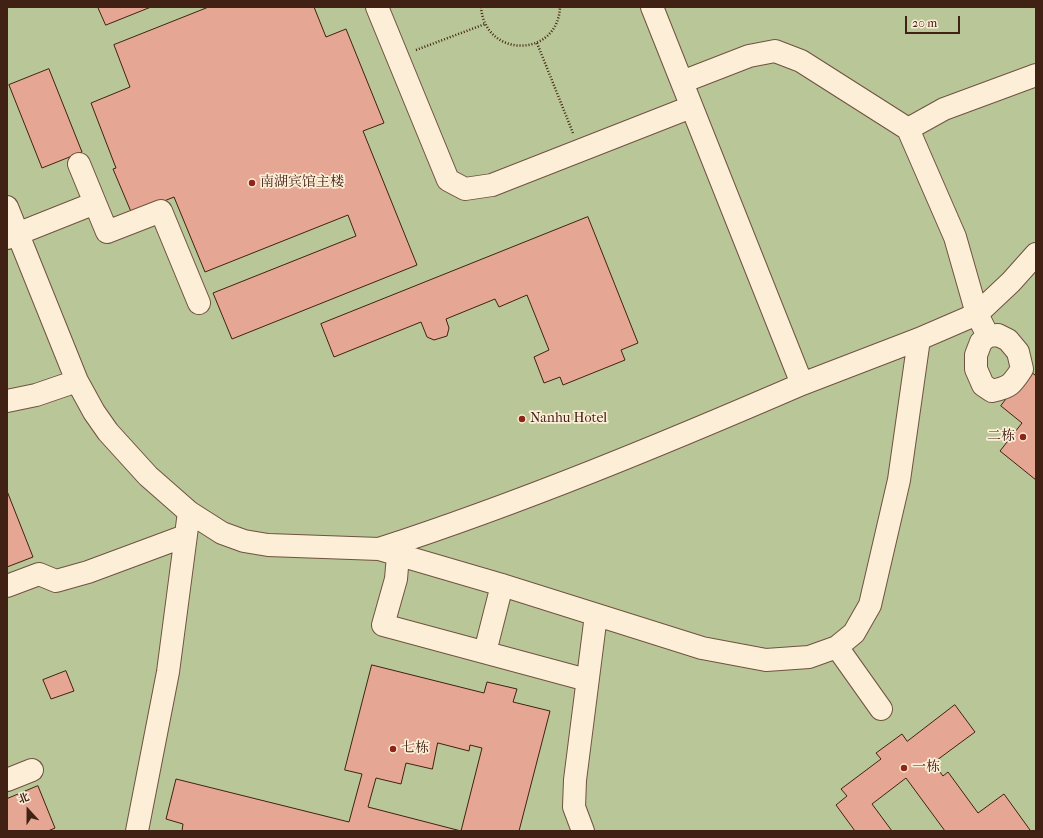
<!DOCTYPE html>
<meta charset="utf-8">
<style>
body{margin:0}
#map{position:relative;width:1043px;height:838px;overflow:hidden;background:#fae5c2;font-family:"IM FELL French Canon","Noto Serif SC",serif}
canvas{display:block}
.frame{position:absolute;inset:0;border:8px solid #422115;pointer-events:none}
.north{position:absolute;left:8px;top:790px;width:40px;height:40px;-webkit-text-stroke:3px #fceed7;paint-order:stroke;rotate:339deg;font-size:11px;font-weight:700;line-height:16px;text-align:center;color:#422115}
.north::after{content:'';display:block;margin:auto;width:14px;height:18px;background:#422115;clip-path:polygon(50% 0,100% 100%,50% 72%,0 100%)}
.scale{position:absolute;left:905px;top:16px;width:55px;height:18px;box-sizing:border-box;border:2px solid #422115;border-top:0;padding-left:5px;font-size:12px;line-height:14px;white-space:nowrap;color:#422115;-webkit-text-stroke:3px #fceed7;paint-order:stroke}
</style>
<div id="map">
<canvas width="1043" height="838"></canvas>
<div class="frame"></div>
<div class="north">北</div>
<div class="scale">20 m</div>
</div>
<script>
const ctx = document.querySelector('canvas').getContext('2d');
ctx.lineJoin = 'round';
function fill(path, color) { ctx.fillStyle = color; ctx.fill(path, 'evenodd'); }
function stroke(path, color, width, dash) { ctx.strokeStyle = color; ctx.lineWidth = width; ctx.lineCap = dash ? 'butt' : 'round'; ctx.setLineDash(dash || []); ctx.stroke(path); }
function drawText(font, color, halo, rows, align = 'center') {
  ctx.font = font + ' "IM FELL French Canon","Noto Serif SC",serif'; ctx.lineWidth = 3.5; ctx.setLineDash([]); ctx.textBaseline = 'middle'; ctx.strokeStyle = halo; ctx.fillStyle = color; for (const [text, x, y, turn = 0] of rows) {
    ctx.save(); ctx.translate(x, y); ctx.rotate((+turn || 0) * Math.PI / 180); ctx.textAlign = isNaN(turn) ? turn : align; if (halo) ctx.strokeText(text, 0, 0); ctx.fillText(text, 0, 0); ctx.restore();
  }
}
fill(new Path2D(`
 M7,7H1036V831H7Z`), '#b9c697');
const building = new Path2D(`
 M98,7H151L106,25Z
 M209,7H314L326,37L346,29L384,123L363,131L417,265L232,339L213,293L356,236L348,215L205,272L174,197L132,214L113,169L116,168L91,103L130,87L114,45Z
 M49,69L82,152L42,168L9,85Z
 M588,217L638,343L621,350L625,360L563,385L560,377L544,383L534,357L549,350L527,295L499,307L495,299L446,319L449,328L447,336L434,340L427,337L421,322L334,357L321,324Z
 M1029,370L1036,376V480L1000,451L1022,423L1001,406Z
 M7,491L33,557L7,567Z
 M372,665L484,693L487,682L517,689L513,702L550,711L519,831H182L183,824L166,819L176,779L349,822L362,774L345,770ZM438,743L469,751L470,745L482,748L461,831L368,807L376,778L401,784L406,763L432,769Z
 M66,671L74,691L51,699L43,680Z
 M955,705L975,732L933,763L943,776L948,772L978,813L1004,794L1030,830L1028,831H945L906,778L872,804L892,831H855L836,805L847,796L841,789L881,759L876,753L902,734L907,741Z
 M38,786L55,828L48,831H7V799Z`);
fill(building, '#e5a793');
stroke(building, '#422115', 1);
const minor = new Path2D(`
 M377,7L448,180L465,189L492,185L691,107
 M682,82L749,56L775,51L801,61L908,129L955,237L977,314L988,336L981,342L976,355V369L983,385L992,391C1011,387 1012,384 1022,369L1018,352L1008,340L998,335L988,336
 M908,129L944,109L1036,75
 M95,203L107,232L161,211L199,303
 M7,207L77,381L94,412L108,432L148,476L189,512L222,533L244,541L268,545L379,549L502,585L702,648L766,660L809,657L837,647L854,633L870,605L899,480L919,339
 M7,238L95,203L79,164
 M802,384L919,339L977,314L1011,282L1036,254
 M7,401L36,395L77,381
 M379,549C523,502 663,444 802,384L652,7
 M398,555L396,579L383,625L587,680
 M7,586L39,574L56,581L88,572L185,536
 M837,647L881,709
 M485,652L502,585
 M7,780L32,770
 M137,831L168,672L189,512
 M583,831L574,807L575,780L596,615`);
stroke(minor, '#705240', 24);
stroke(new Path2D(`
 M481,7C485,59 558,58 560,7
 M537,43L573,133
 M416,50L485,24`), '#422115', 2.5, [1, 2]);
stroke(minor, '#fceed7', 22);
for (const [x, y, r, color] of [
 [252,183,4,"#8f2418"],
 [522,419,4,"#8f2418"],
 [1023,437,4,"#8f2418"],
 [393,749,4,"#8f2418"],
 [904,768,4,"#8f2418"]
]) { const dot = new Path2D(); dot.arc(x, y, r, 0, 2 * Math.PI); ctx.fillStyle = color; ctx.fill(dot); stroke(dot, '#fceed7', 1.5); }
drawText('14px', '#422115', '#fceed7', [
 ["南湖宾馆主楼",260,183],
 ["Nanhu Hotel",530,419],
 ["二栋",1015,437,"right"],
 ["七栋",401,749],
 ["一栋",912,768]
], 'left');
</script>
